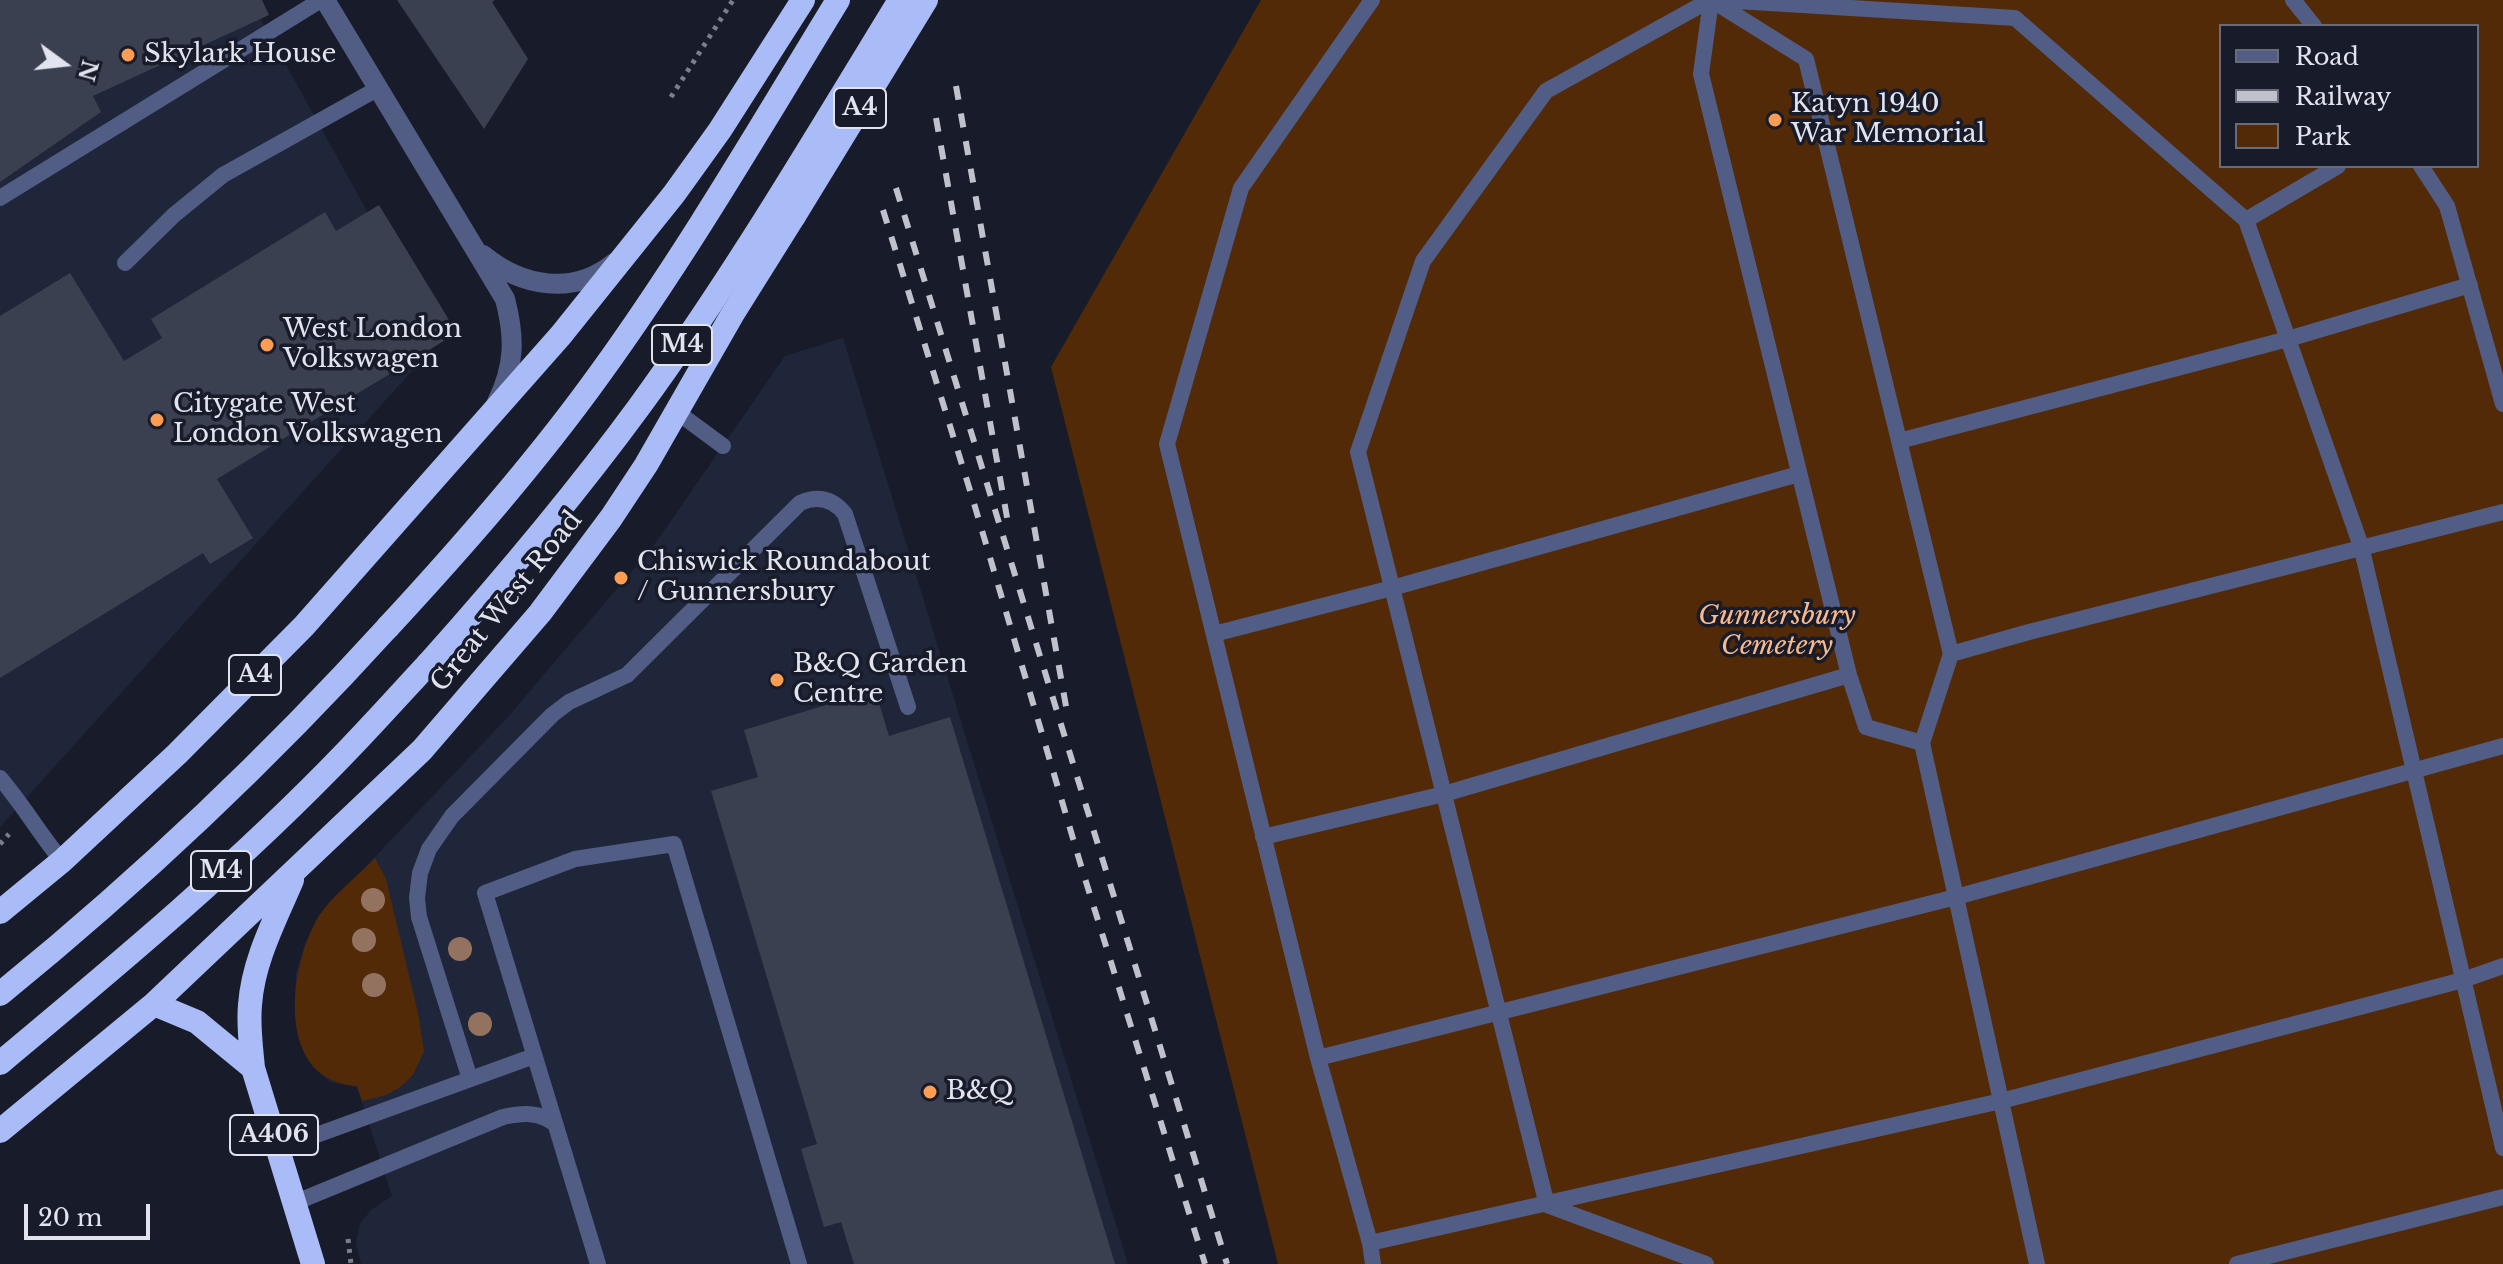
<!DOCTYPE html>
<style>
body{margin:0}
#map{position:relative;width:2503px;height:1264px;overflow:hidden;background:#181c2a;font-family:"Libre Baskerville",serif}
canvas{display:block}
.legend{position:absolute;left:2219px;top:24px;width:260px;height:144px;box-sizing:border-box;background:#181c2a;border:2px solid #686c78;margin:0;padding:10px 14px;list-style:none;font-size:24px;color:#e1e4ee}
.legend li{display:flex;align-items:center;gap:16px;height:40px}
.legend b{width:40px;border:2px solid #686c78}
.north{position:absolute;left:24px;top:24px;width:80px;height:80px;-webkit-text-stroke:6px #181c2a;paint-order:stroke;rotate:105deg;font-size:22px;font-weight:700;line-height:32px;text-align:center;color:#e1e4ee}
.north::after{content:'';display:block;margin:auto;width:28px;height:36px;background:#e1e4ee;clip-path:polygon(50% 0,100% 100%,50% 72%,0 100%)}
.scale{position:absolute;left:24px;top:1204px;width:126px;height:36px;box-sizing:border-box;border:4px solid #e1e4ee;border-top:0;padding-left:10px;font-size:24px;line-height:28px;white-space:nowrap;color:#e1e4ee;-webkit-text-stroke:6px #181c2a;paint-order:stroke}
</style>
<div id="map">
<canvas width="2503" height="1264"></canvas>
<ul class="legend">
<li><b style="height:10px;background:#525d85"></b>Road</li>
<li><b style="height:10px;background:#bfc2cd"></b>Railway</li>
<li><b style="height:22px;background:#522a07"></b>Park</li>
</ul>
<div class="north">N</div>
<div class="scale">20 m</div>
</div>
<script>
const ctx = document.querySelector('canvas').getContext('2d');
ctx.lineJoin = 'round';
function fill(path, color) { ctx.fillStyle = color; ctx.fill(path, 'evenodd'); }
function stroke(path, color, width, dash) { ctx.strokeStyle = color; ctx.lineWidth = width; ctx.lineCap = dash ? 'butt' : 'round'; ctx.setLineDash(dash || []); ctx.stroke(path); }
function drawText(font, color, halo, rows, align = 'center') {
  ctx.font = font + ' "Libre Baskerville",serif'; ctx.lineWidth = 7; ctx.setLineDash([]); ctx.textBaseline = 'middle'; ctx.strokeStyle = halo; ctx.fillStyle = color; for (const [text, x, y, turn = 0] of rows) {
    ctx.save(); ctx.translate(x, y); ctx.rotate((+turn || 0) * Math.PI / 180); ctx.textAlign = isNaN(turn) ? turn : align; if (halo) ctx.strokeText(text, 0, 0); ctx.fillText(text, 0, 0); ctx.restore();
  }
}
fill(new Path2D(`
 M0,0H250L439,341L0,827Z
 M843,338L1128,1264H361L356,1243L360,1224L371,1210L392,1196L357,1087L330,1082L312,1066L300,1039L295,1007L296,974L305,944L318,917L507,718L627,577L657,541L785,356Z`), '#202639');
fill(new Path2D(`
 M1261,0H2503V1264H1278L1051,367ZM2221,26H2477V166H2221Z
 M375,858L386,879L418,1013L424,1051L413,1075L399,1088L386,1095L362,1101L357,1086C276,1081 288,972 316,921C327,900 358,876 375,858Z`), '#522a07');
fill(new Path2D(`
 M0,0H262L269,15L93,96L101,112L0,182Z
 M397,0H495L492,2L528,59L484,129Z
 M379,205L457,333L217,479L253,538L210,564L203,553L0,678V316L70,273L124,361L162,338L151,319L325,212L336,231Z
 M875,690L889,736L950,717L1115,1264H854L841,1222L824,1227L801,1149L817,1144L711,791L758,777L744,730Z`), '#3b4050');
stroke(new Path2D(`
 M671,97L733,0
 M0,844L9,834
 M348,1239L351,1264`), '#7c7f8b', 5, [4, 6]);
stroke(new Path2D(`
 M1372,0L1241,188L1167,444L1318,1058L1370,1243L1373,1264
 M1711,0L1701,74L1849,675L1866,727L1922,743
 M1720,0L2015,18L2246,220L2361,546L2503,1148
 M2293,0L2314,26
 M1713,1L1806,59L1951,654L1922,743L2037,1264
 M2421,166L2447,206L2503,404
 M0,198L321,0
 M2246,220L2338,166
 M125,263L174,215L223,175L377,89
 M677,412L723,446
 M1899,441L2288,339L2470,285
 M1214,634L1392,588L1799,474
 M1951,654L2029,632L2503,512
 M0,778C23,805 40,834 62,861
 M1263,837L1444,794L1849,675
 M1318,1058L1956,897L2503,746
 M470,1079L419,917L417,898L420,873L429,849L452,816L552,715L569,702L627,675L800,503C818,495 833,499 845,514L908,707
 M278,1149L534,1056
 M294,1203L503,1117C522,1113 540,1111 556,1125
 M1370,1243L2001,1101L2463,980L2503,966
 M598,1264L485,893L575,859L674,844L799,1264
 M1706,1264L1547,1205L1358,452L1423,261L1546,91L1710,0
 M2237,1264L2503,1197`), '#525d85', 16);
stroke(new Path2D(`
 M325,0L505,299C515,337 515,366 497,402
 M483,255C522,287 573,296 614,263`), '#525d85', 20);
stroke(new Path2D(`
 M292,880C275,920 253,961 250,1005C248,1025 251,1047 253,1068L313,1264
 M0,912L62,861L177,754L304,626L561,335L674,194L720,130L803,0
 M0,994C139,881 268,759 388,627
 M154,1004L197,1022L253,1068
 M0,1063C120,963 241,862 349,749C376,721 402,692 428,664
 M0,1131L154,1004L422,750L540,613L611,518L646,465L732,315L794,216`), '#aabcf8', 24);
stroke(new Path2D(`
 M956,86L1067,712
 M936,118L1008,523
 M896,188L1227,1264
 M883,210L973,500L1082,869L1205,1264`), '#bfc2cd', 6, [14, 14]);
stroke(new Path2D(`
 M794,216L926,0
 M388,627C462,547 535,464 599,375C686,255 761,126 838,0
 M428,664C502,581 573,497 639,407C734,277 816,137 900,0`), '#aabcf8', 24);
ctx.fillStyle = '#937260';
for (const [x, y] of [
 [373,900],
 [364,940],
 [460,949],
 [374,985],
 [480,1024]
]) { ctx.beginPath(); ctx.arc(x, y, 12, 0, 2 * Math.PI); ctx.fill(); }
for (const [x, y, r, color] of [
 [128,55,8,"#fd9d54"],
 [1775,120,8,"#fd9d54"],
 [267,345,8,"#fd9d54"],
 [157,420,8,"#fd9d54"],
 [621,578,8,"#fd9d54"],
 [777,680,8,"#fd9d54"],
 [930,1092,8,"#fd9d54"]
]) { const dot = new Path2D(); dot.arc(x, y, r, 0, 2 * Math.PI); ctx.fillStyle = color; ctx.fill(dot); stroke(dot, '#181c2a', 3); }
for (const [x, y, w] of [
 [860,108,52],
 [682,345,60],
 [255,675,52],
 [221,871,60],
 [274,1135,88]
]) { const box = new Path2D(); box.roundRect(x - w / 2, y - 20, w, 40, 6); ctx.fillStyle = '#181c2a'; ctx.fill(box); stroke(box, '#e1e4ee', 2); }
drawText('bold 24px', '#e1e4ee', null, [
 ["A4",860,108],
 ["M4",682,345],
 ["A4",255,675],
 ["M4",221,871],
 ["A406",274,1135]
]);
drawText('26px', '#e1e4ee', '#181c2a', [
 ["Skylark House",144,55],
 ["Katyn 1940",1791,105],
 ["War Memorial",1791,135],
 ["West London",283,330],
 ["Volkswagen",283,360],
 ["Citygate West",173,405],
 ["London Volkswagen",173,435],
 ["Chiswick Roundabout",637,563],
 ["/ Gunnersbury",637,593],
 ["B&Q Garden",793,665],
 ["Centre",793,695],
 ["B&Q",946,1092]
], 'left');
drawText('26px', '#e1e4ee', '#181c2a', [
 ["Great West Road",507,602,-51]
]);
drawText('italic 26px', '#f8b98d', '#181c2a', [
 ["Gunnersbury",1777,617],
 ["Cemetery",1777,647]
]);
</script>
